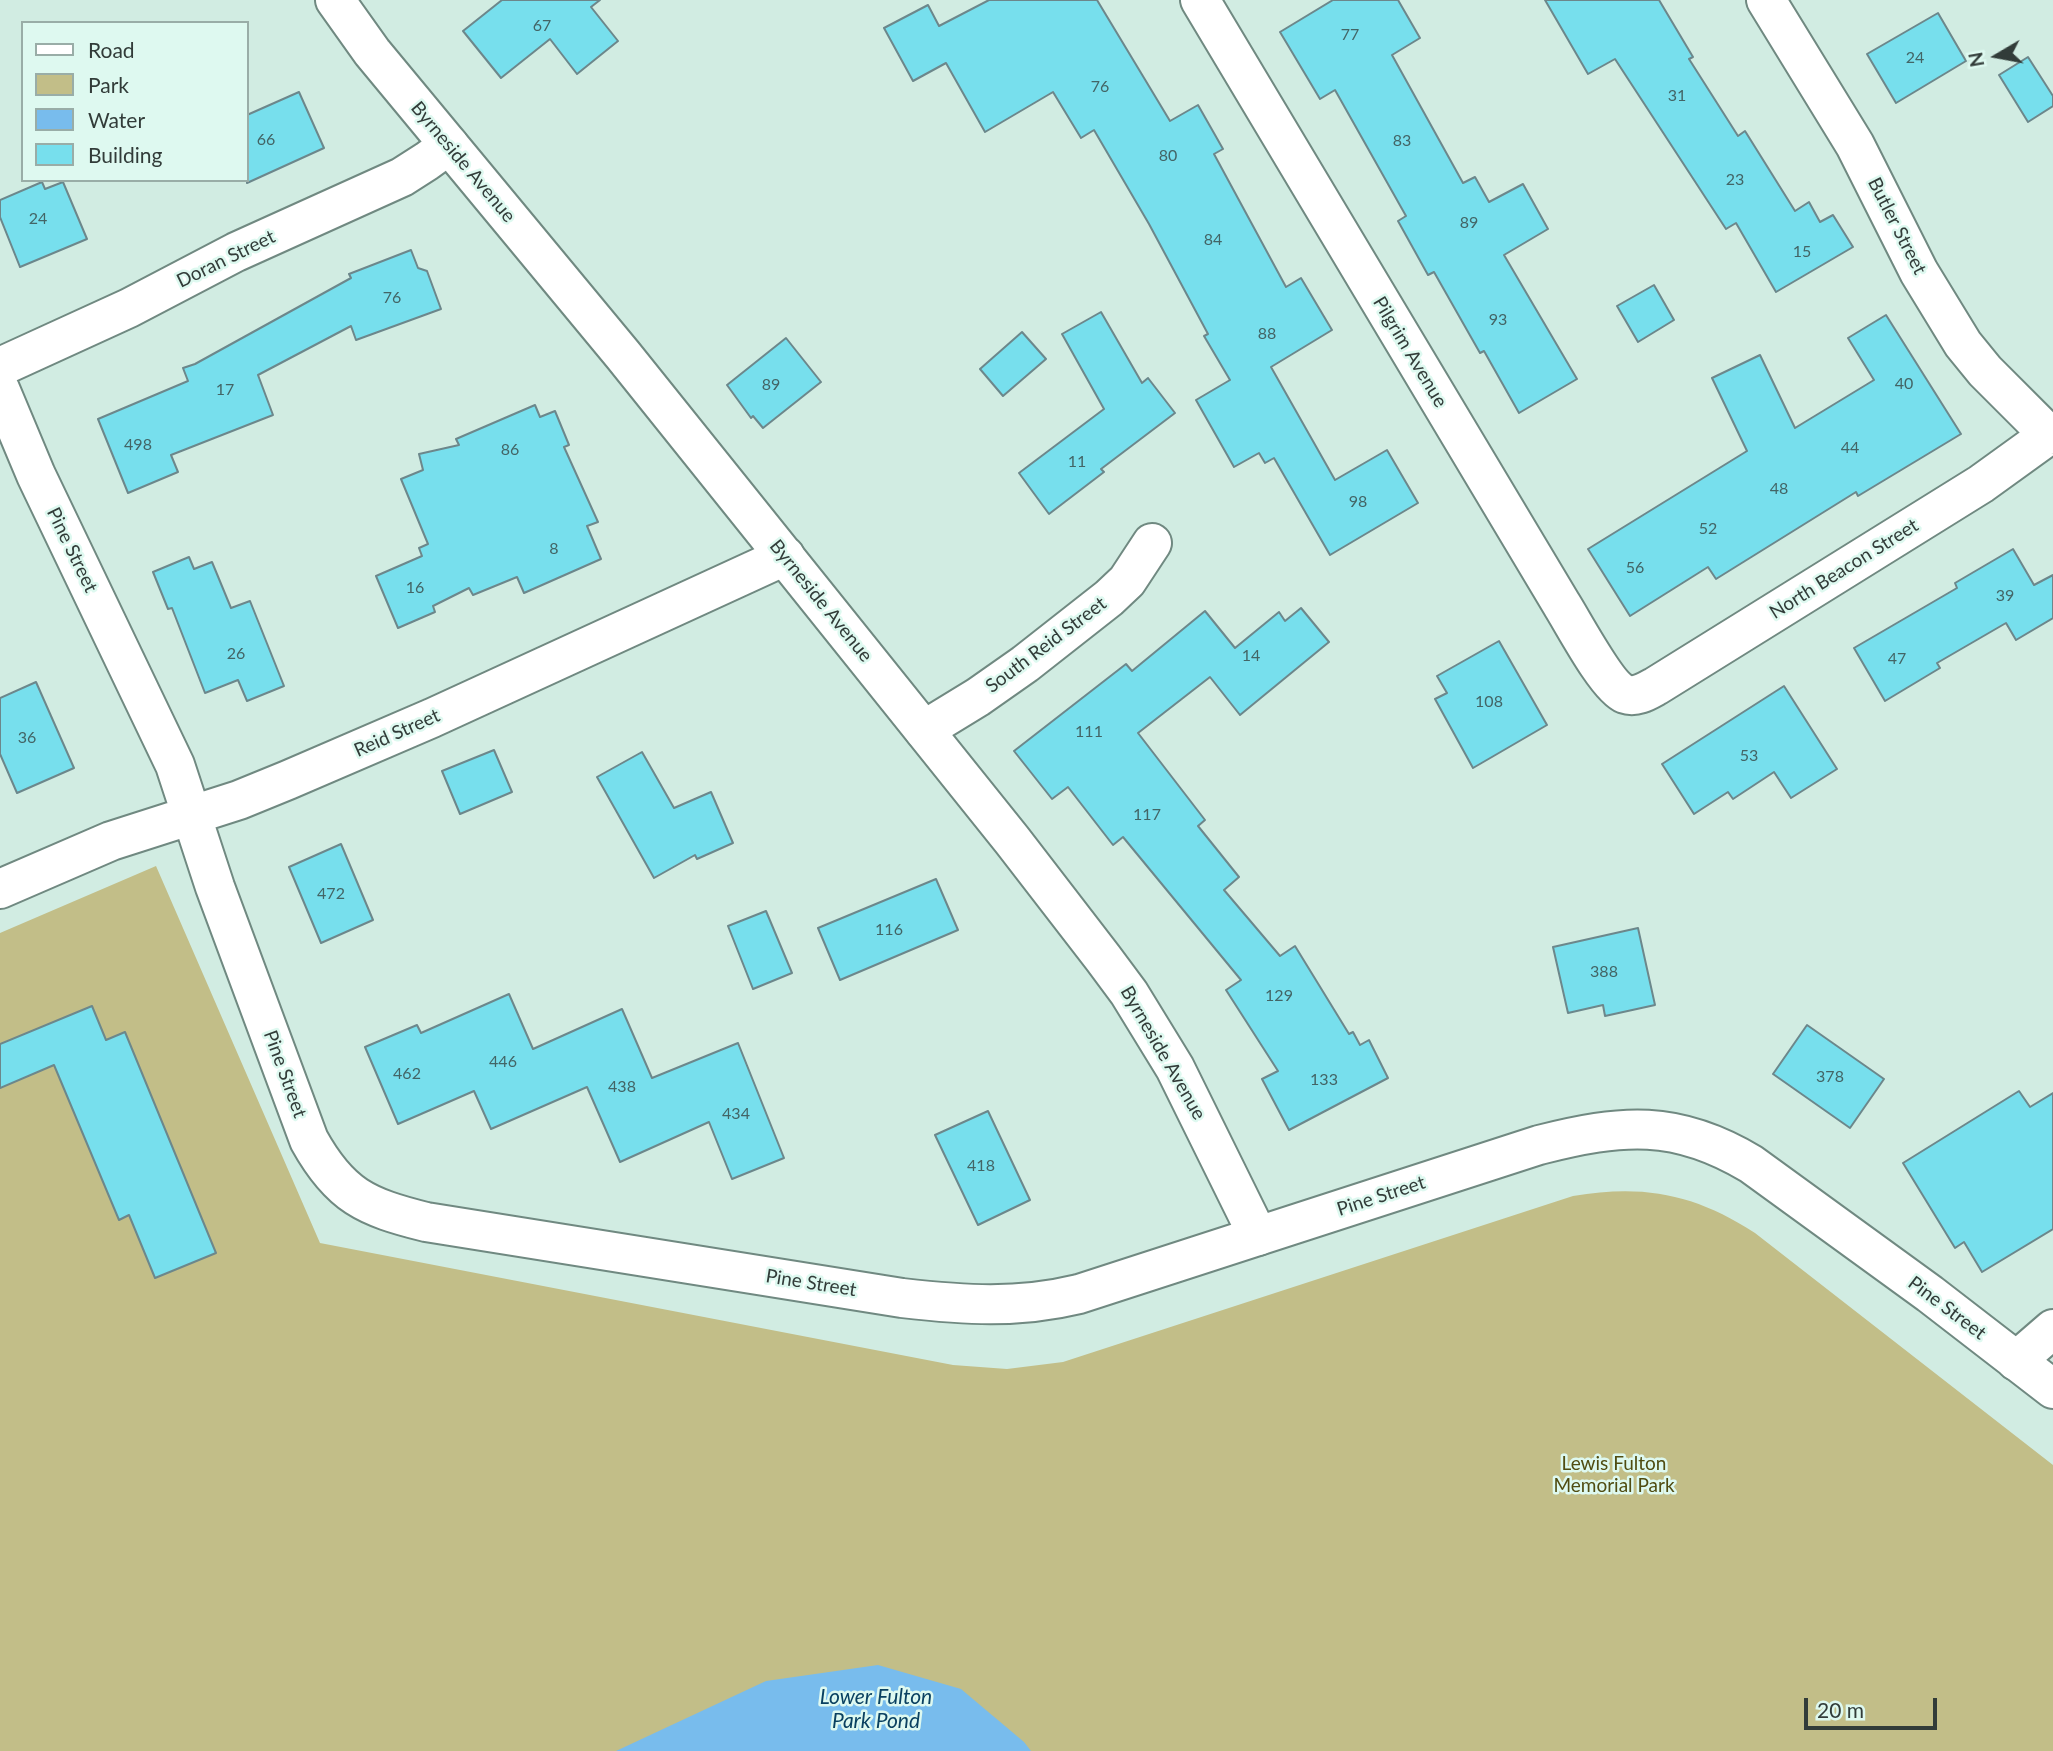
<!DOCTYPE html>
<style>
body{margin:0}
#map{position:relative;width:2053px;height:1751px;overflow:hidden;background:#d1ece2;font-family:Lato,sans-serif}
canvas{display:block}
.legend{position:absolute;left:21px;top:21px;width:228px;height:161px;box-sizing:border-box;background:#def9f0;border:2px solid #99ada7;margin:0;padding:9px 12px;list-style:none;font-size:21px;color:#323c39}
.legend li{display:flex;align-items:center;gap:14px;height:35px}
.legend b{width:35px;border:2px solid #99ada7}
.north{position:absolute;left:1962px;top:21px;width:70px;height:70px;-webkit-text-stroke:5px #def9f0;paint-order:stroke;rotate:260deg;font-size:19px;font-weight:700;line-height:28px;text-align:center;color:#323c39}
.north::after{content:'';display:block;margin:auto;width:24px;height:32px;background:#323c39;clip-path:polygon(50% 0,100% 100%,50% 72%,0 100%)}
.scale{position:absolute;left:1804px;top:1698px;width:133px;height:32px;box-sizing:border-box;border:4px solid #323c39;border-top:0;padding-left:9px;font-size:21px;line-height:24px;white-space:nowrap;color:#323c39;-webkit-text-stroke:5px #def9f0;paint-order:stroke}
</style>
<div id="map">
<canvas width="2053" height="1751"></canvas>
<ul class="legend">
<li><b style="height:9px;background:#fff"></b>Road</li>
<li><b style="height:19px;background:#c2be88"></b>Park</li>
<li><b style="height:19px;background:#78bced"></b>Water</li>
<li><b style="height:19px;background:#77dfed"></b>Building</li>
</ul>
<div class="north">N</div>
<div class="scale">20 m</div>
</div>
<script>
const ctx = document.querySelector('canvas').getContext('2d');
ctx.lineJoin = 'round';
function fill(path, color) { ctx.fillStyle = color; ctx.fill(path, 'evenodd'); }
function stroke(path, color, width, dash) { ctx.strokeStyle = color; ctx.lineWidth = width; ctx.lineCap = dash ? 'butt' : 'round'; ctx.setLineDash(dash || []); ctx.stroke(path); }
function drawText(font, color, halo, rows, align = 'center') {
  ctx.font = font + ' Lato,sans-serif'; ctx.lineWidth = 5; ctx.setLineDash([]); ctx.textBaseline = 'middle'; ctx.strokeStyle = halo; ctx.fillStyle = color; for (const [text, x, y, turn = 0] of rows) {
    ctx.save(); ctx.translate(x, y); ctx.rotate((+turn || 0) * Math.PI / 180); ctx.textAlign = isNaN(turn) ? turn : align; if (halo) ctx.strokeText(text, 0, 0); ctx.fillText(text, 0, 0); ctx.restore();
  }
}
fill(new Path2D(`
 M156,866L320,1243L953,1365L1007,1369L1063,1362L1573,1196C1644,1184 1695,1194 1755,1233L2053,1465V1751H0V933Z`), '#c2be88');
fill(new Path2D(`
 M878,1665L961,1689L1024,1742L1031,1751H616L766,1681Z`), '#78bced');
const building = new Path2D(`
 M502,0H600L591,7L618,41L577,74L550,39L501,78L463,31Z
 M989,0H1097L1170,121L1198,105L1223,149L1214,154L1286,287L1301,278L1332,330L1271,367L1335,480L1387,450L1418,503L1330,555L1274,458L1265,463L1259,453L1234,467L1196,400L1230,380L1204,336L1208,334L1149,224L1094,130L1081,138L1053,92L985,132L946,63L913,81L884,28L928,5L939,26Z
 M1333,0H1398L1420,38L1392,55L1463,183L1475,177L1489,202L1523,184L1548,229L1504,255L1577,379L1519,413L1484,351L1480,353L1434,272L1428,275L1398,221L1406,216L1335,90L1320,99L1280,32Z
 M1545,0H1659L1693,57L1689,59L1738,136L1745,131L1795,211L1809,202L1820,222L1833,215L1853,247L1776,292L1736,223L1726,229L1615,59L1588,74Z
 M1938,13L1966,61L1896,103L1867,54Z
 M2028,57L2053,96V106L2028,122L1999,75Z
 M299,92L324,148L247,183V115Z
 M42,182L45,189L63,182L87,239L20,267L0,217V200Z
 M411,250L418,268L427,271L441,309L356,340L351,326L258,375L273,415L171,455L178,472L128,493L98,419L188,381L183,368L195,364L351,278L349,274Z
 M1654,285L1674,320L1638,342L1617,306Z
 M1101,312L1142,383L1148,378L1175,413L1101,469L1104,472L1049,514L1019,473L1104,409L1062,334Z
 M1886,315L1961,434L1858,496L1856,492L1716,579L1708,567L1630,616L1588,549L1747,451L1712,378L1760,355L1795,428L1874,380L1848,338Z
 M1022,332L1046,359L1003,396L980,369Z
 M786,338L821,382L763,428L753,416L751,418L727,385Z
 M535,405L540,417L555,411L569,445L564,447L598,522L587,526L601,559L524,593L517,577L473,595L469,588L433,606L435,612L398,628L376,576L422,556L419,548L428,544L401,479L423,470L419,454L459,445L456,439Z
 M2013,549L2034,585L2053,575V618L2016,640L2006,623L1937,663L1940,668L1885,701L1854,648L1957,588L1955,583Z
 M189,557L194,569L212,562L231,608L250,601L284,686L247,701L238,680L205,693L172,608L168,609L153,572Z
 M1301,608L1329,642L1240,715L1210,677L1138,733L1205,820L1198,826L1239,877L1224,890L1280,956L1295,946L1349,1034L1353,1032L1360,1045L1369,1040L1388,1078L1289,1130L1262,1079L1278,1071L1226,990L1241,980L1123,837L1113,845L1068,787L1052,799L1014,751L1126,664L1132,671L1205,611L1235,648L1279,612L1285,621Z
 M1499,641L1547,725L1473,768L1435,699L1447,693L1437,676Z
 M36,682L74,768L17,793L0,754V698Z
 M1784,686L1837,769L1791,798L1774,772L1733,799L1728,792L1694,814L1662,764Z
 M494,750L512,792L460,814L442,771Z
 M642,752L674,808L711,792L733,843L697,859L695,855L654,878L597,777Z
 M341,844L373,920L321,943L289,867Z
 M936,879L958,930L840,980L818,928Z
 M766,911L792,973L753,989L728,926Z
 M1638,928L1655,1005L1605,1016L1603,1005L1568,1013L1553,947Z
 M509,994L533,1049L622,1009L652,1078L738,1043L784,1158L732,1179L709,1122L620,1162L587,1087L491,1129L474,1091L398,1124L365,1047L417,1025L421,1033Z
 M92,1006L106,1040L125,1032L216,1253L155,1278L129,1215L119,1220L54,1065L0,1088V1044Z
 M1807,1025L1884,1079L1850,1128L1773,1074Z
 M2019,1091L2030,1107L2053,1093V1229L1982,1272L1964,1242L1955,1248L1903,1163Z
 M988,1111L1030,1200L978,1225L935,1135Z`);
fill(building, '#77dfed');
stroke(building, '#6c878b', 2);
const street = new Path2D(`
 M1200,0L1562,605C1574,624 1607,687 1625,694C1636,698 1647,691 1656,686L1981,484L2053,432
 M1766,0L1855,145L1919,272L1963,344L1985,371L2049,435
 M0,367L129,308L236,252L402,177L427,161L449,145
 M0,389L36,475L175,765L215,887L309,1140C340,1196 366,1207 426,1222L902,1298C964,1305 1017,1309 1079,1294L1258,1236
 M924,730L978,697L1025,664L1109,598L1127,581L1152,543
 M0,889L111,841L239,800L288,780L432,718L785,556
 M2016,1361L2053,1329`);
const secondary = new Path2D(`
 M335,0L372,52L623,355L1012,840L1103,958L1129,993L1175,1068L1258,1236L1539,1145C1622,1124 1676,1119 1751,1164L1930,1294L2053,1389`);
stroke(street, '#708981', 42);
stroke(secondary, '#708981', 42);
stroke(street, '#fff', 38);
stroke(secondary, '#fff', 38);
drawText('16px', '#436566', null, [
 ["67",542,26],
 ["77",1350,35],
 ["24",1915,58],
 ["76",1100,87],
 ["31",1677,96],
 ["66",266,140],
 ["83",1402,141],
 ["80",1168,156],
 ["23",1735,180],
 ["24",38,219],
 ["89",1469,223],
 ["84",1213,240],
 ["15",1802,252],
 ["76",392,298],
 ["93",1498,320],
 ["88",1267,334],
 ["40",1904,384],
 ["89",771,385],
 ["17",225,390],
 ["498",138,445],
 ["44",1850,448],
 ["86",510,450],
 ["11",1077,462],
 ["48",1779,489],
 ["98",1358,502],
 ["52",1708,529],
 ["8",554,549],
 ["56",1635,568],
 ["16",415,588],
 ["39",2005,596],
 ["26",236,654],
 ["14",1251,656],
 ["47",1897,659],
 ["108",1489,702],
 ["111",1089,732],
 ["36",27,738],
 ["53",1749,756],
 ["117",1147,815],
 ["472",331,894],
 ["116",889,930],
 ["388",1604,972],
 ["129",1279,996],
 ["446",503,1062],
 ["462",407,1074],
 ["378",1830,1077],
 ["133",1324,1080],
 ["438",622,1087],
 ["434",736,1114],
 ["418",981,1166]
]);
drawText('19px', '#323c39', '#def9f0', [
 ["Byrneside Avenue",463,162,50],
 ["Butler Street",1897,226,63],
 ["Doran Street",226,259,-26],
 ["Pilgrim Avenue",1410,352,59],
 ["Pine Street",72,550,64],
 ["North Beacon Street",1844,569,-32],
 ["Byrneside Avenue",821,601,51],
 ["South Reid Street",1046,645,-37],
 ["Reid Street",397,733,-24],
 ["Byrneside Avenue",1163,1053,60],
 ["Pine Street",285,1074,70],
 ["Pine Street",1381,1196,-18],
 ["Pine Street",811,1283,9],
 ["Pine Street",1947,1308,37]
]);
drawText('19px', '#504c11', '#def9f0', [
 ["Lewis Fulton",1614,1464],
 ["Memorial Park",1614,1486]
]);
drawText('italic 21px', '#0a4161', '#def9f0', [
 ["Lower Fulton",876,1697],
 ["Park Pond",876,1721]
]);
</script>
